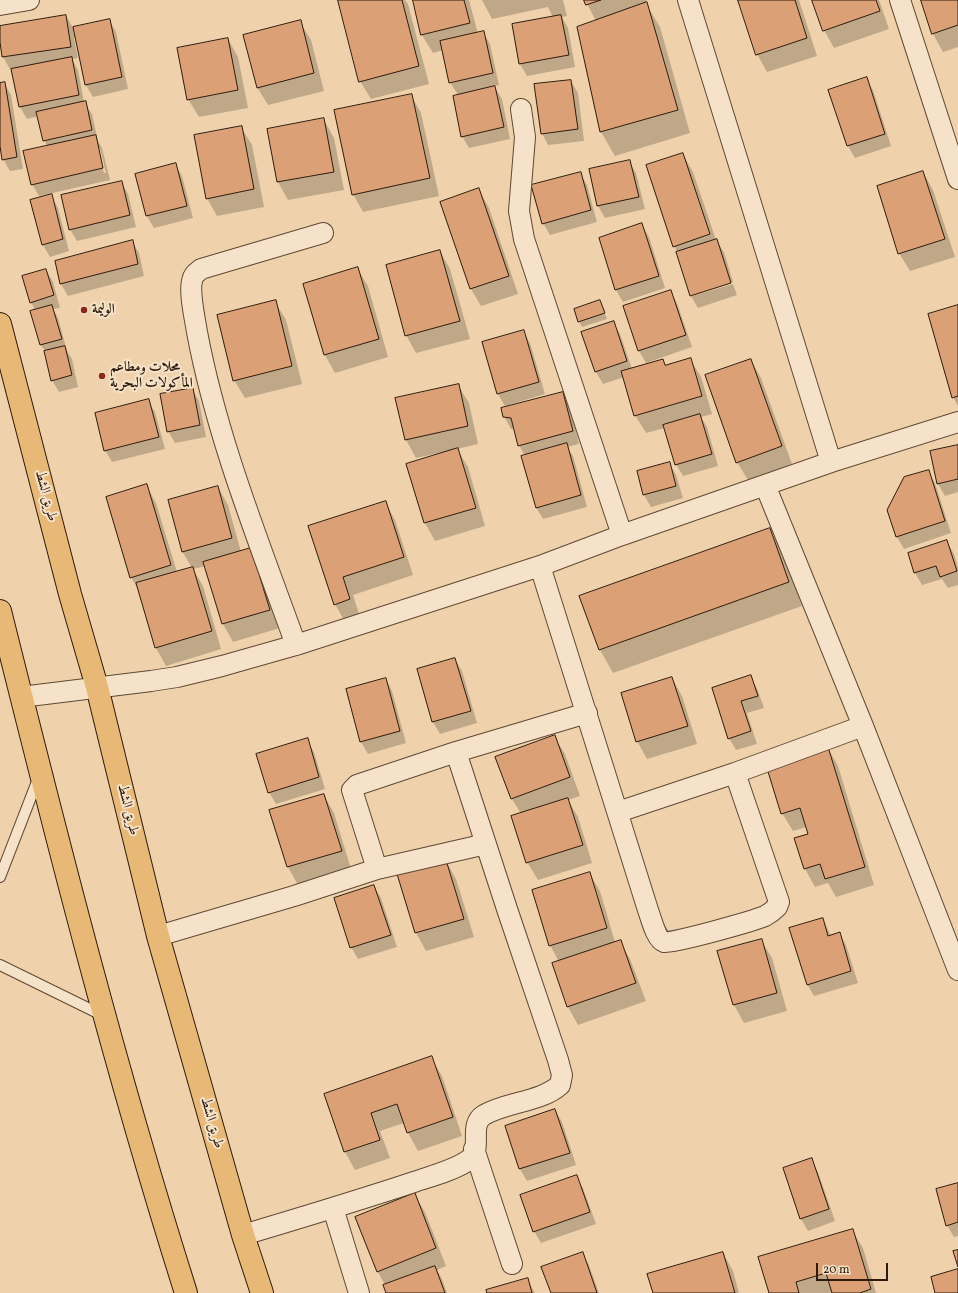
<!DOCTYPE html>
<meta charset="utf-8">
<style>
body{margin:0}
#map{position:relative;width:958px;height:1293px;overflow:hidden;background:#efd2ab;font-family:Vollkorn,serif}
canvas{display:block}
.scale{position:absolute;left:816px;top:1263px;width:72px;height:18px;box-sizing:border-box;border:2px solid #2e1b0c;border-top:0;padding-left:5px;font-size:12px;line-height:14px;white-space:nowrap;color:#2e1b0c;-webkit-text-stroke:3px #f5e2c8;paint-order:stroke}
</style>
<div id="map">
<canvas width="958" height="1293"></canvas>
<div class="scale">20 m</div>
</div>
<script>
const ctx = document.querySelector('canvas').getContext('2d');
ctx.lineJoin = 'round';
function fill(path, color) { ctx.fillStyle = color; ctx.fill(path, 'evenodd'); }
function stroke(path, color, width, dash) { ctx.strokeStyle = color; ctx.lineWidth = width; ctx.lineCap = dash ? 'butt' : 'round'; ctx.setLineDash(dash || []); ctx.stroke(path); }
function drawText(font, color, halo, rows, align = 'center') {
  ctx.font = font + ' Vollkorn,Amiri,serif'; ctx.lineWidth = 4; ctx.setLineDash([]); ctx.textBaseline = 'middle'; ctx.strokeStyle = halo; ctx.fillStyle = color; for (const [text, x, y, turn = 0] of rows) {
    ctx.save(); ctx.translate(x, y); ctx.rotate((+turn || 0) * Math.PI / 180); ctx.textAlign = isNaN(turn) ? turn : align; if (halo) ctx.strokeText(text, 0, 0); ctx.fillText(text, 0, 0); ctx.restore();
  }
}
fill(new Path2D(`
 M344,0H405L408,4L429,84L371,99L360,81Z
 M414,0H469L478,34L483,32L490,44L499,85L494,86L502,99L510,139L469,148L462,136L458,95L450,82L443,50L433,53L422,35Z
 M482,0H563L567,16L562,17L568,28L575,67L527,76L520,64L553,17L548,7L492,19Z
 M585,0H646L648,7L660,27L690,133L615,156L601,132L578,27L596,21Z
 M739,0H799L817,56L767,72L757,54Z
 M813,0H879L889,29L834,48L824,30Z
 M922,0H958V47L943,52L933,34Z
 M66,16L73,28L109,20L116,32L128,89L93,97L86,85L76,38H74L78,58L72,59L78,70L84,102L92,114L98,141L102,148L110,180L39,196L32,184L48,147L44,140L39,116L27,119L20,107L12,69H10L3,57L0,36V27ZM98,148H100L106,173H104Z
 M300,22L311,40L324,91L268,105L257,87Z
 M228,39L238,57L248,108L199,117L188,99Z
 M866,79L873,90L891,146L855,158L848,146L830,90Z
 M571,81L578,93L584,141L548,145L542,133Z
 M4,83L11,95L23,169L10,171L3,159L0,140V84Z
 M411,95L421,113L439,196L363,212L353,194Z
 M324,120L334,138L344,190L288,200L278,182L269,129Z
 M241,127L252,145L264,207L217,216L207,198Z
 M683,154L693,172L716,240L724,252L733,282L692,294V296L733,284L737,295L698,308L691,296L678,253L674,246Z
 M629,161L636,173L645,209L605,218L598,206L590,170Z
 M175,164L182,176L193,218L154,228L147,216L137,174Z
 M923,172L933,190L955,257L910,271L899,253Z
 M580,173L587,185L597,222L550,235L543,223Z
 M121,182L128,194L136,227L77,241L70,229Z
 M479,190L489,208L518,294L481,306L471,289Z
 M51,196L58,208L69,251L50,257L43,245Z
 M642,225L649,237L665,288L623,302L616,290L600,238Z
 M132,241L139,253L144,276L68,296L61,284L56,262Z
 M440,251L450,269L470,339L416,353L406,335Z
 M357,268L368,286L388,357L335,373L325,355Z
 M46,270L53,282L60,308L53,309L58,318L67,351L72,359L78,387L59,392L52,380L45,351L41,345L32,312L35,310L31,302Z
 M670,291L677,303L692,347L646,363L639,351L624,307Z
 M275,302L286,320L302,384L245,398L234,380Z
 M600,302L607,319L582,327L579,321Z
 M958,306V406L953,397Z
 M613,322L620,334L632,369L662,360L666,366L690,359L701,377L712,414L701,417L707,427L718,466L683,476L676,464L665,428L646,433L635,415L624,377L603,384L596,372L582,332Z
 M523,331L530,343L545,394L505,406L498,394Z
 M751,360L761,378L792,464L748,480L737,462Z
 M458,385L469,403L478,444L457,449L468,467L485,526L435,541L425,523L444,452L416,458L406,440L396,399Z
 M192,389L199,401L206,437L175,443L168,431Z
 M563,393L570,405L579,444L567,447L573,456L587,507L543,519L536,507L525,456L519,445L515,429H511L504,416Z
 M148,400L155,412L165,449L112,462L105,450Z
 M958,446V492L945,496L938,484Z
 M669,463L676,475L683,498L651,507L644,495L638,471Z
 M928,471L935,483L951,533L904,549L897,537Z
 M146,485L156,503L177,572L192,568L182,551L218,487L228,505L241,552L251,549L280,628L233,642L223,624L206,566L193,569L203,586L221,649L166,666L156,648L139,591L131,577Z
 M385,502L395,520L413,575L353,595L360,617L345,622L335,604L309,527Z
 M769,529L783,552L802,606L613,673L600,650L581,597Z
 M947,542L954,554L958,568V585L948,588L942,579L922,585L915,573L909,553Z
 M455,659L462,671L477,723L440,734L433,722L418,670Z
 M750,676L757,688L764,708L747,713L757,744L736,750L729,738L713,689Z
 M672,678L682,696L697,744L647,759L637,741Z
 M386,679L392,691L406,743L368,754L361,742L347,689Z
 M554,736L565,754L580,796L568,800L578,817L592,863L538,880L527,862L521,814L512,799L497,757Z
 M307,740L314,752L325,789L276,804L269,792Z
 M828,748L838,766L874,885L836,897L828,883L815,887L805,869L809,834L807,827L793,831L782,813Z
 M324,795L334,813L351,869L298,885L288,867L271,811Z
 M446,861L456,879L474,937L426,951L416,933L398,875Z
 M589,873L600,891L615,942L620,941L630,959L646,1001L578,1025L568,1007L553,964L559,962L550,945Z
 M374,886L381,898L397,947L358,959L351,947Z
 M823,919L831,936L839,933L846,945L858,983L814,996L807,984Z
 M761,940L772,958L787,1011L744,1023L734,1005L719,952Z
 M431,1058L442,1076L462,1136L418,1151L408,1133L404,1123L380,1131L390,1158L355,1170L345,1152L325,1094Z
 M555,1110L562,1122L576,1165L527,1181L520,1169L506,1127Z
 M811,1160L818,1172L835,1221L808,1231L801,1219L784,1169Z
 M576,1176L583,1188L596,1224L541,1243L534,1231Z
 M958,1184V1236L954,1237L947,1225Z
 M414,1194L425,1212L446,1266L437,1270L442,1279L447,1293H387L385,1285L378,1272Z
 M852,1230L863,1248L876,1293H833V1292L829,1293H770Z
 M582,1253L589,1265L599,1293H552Z
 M723,1253L733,1271L739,1293H654Z
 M527,1279L535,1293H488Z`), '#0003');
const building = new Path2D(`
 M338,0H402L419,66L359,82Z
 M413,0H464L470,23L421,35Z
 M584,0H601L586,5Z
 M738,0H795L807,38L756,55Z
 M812,0H876L880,11L823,31Z
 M921,0H958V25L932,34Z
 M647,2L678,110L600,132L577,27Z
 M66,15L71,47L2,57L0,42V26Z
 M561,15L569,55L519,64L512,24Z
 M110,19L122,77L85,85L73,27Z
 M301,20L314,73L257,88L243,35Z
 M484,31L493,73L449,83L440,41Z
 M228,38L238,90L187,100L177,48Z
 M72,57L79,95L19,107L11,69Z
 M867,77L885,134L847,146L828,90Z
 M571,80L578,129L541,134L534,84Z
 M5,82L17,157L2,160L0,146V83Z
 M495,86L504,127L461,137L453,96Z
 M412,94L430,178L352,195L334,110Z
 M86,101L92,130L43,141L36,112Z
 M324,118L334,172L277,182L267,129Z
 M242,126L254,189L206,199L194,135Z
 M96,135L103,168L31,185L23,151Z
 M683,153L710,234L673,247L646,165Z
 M630,160L639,197L597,206L589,169Z
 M176,163L187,206L146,216L135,174Z
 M923,171L945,239L898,254L877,186Z
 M581,172L591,210L542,224L531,185Z
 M122,181L130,215L69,230L61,195Z
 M479,188L509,276L470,289L440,202Z
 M52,194L63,239L42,245L30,200Z
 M642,223L659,276L615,290L599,238Z
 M717,239L731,283L690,296L676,252Z
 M133,240L138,264L60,284L55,261Z
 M440,250L460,321L405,336L386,265Z
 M358,267L379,339L324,355L303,284Z
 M46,269L54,295L30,303L22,276Z
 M671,290L686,335L638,351L623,306Z
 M276,300L292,366L233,381L217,315Z
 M600,300L605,313L578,322L574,309Z
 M52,305L62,339L40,345L30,311Z
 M958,305V396L952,398L928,314Z
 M614,321L627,361L595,372L581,332Z
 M524,330L539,382L497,394L482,342Z
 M65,346L72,375L51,381L44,351Z
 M691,358L702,396L634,416L621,371L663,359L665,365Z
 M751,359L782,446L736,463L705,375Z
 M459,384L468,426L405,440L395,398Z
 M193,388L200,425L167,432L160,394Z
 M563,392L573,431L518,446L511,418L503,417L501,408Z
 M149,399L159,437L104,451L95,413Z
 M700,414L712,454L675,465L663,425Z
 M567,443L581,495L536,508L521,456Z
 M958,445V479L937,484L930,451Z
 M458,448L476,508L424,523L406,464Z
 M670,462L676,486L643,495L637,471Z
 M929,470L945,521L896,537L887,510L904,477Z
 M147,484L171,565L130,578L106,497Z
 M218,486L232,538L182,552L168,500Z
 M386,501L404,557L343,577L350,599L334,605L308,526Z
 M770,528L789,582L599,650L579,596Z
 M947,540L957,571L940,577L936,566L914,573L908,553Z
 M251,548L270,610L222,624L203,562Z
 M193,567L212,631L155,648L136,583Z
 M455,658L471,711L432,722L417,669Z
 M751,675L758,696L741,701L751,731L728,739L712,688Z
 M672,677L688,726L636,742L621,693Z
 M386,678L400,731L360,742L346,689Z
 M555,735L570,777L511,799L495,757Z
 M308,738L319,777L268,793L256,754Z
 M828,747L865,867L825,879L820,864L804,869L794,838L808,834L800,808L781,814L766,765Z
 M324,794L342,851L287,867L269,810Z
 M568,798L583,845L526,863L511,816Z
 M446,860L464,919L415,933L397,874Z
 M590,872L607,928L549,946L532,890Z
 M374,885L391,935L350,948L334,898Z
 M823,918L828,936L840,932L851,971L807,985L789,928Z
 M762,939L777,993L733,1005L717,951Z
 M621,940L636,983L567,1007L552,963Z
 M432,1056L453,1117L407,1133L397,1104L371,1113L380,1140L344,1152L324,1094Z
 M555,1109L570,1153L519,1169L505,1126Z
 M812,1158L829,1209L800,1219L783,1168Z
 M577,1175L590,1212L533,1232L520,1195Z
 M958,1183V1222L946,1226L936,1189Z
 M415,1193L436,1248L377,1272L355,1217Z
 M853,1229L871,1289L860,1293H832L826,1273L796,1282L799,1293H769L758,1257Z
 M958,1250V1267L953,1251Z
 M583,1252L597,1293H551L541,1267Z
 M723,1252L735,1293H653L647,1274Z
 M435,1266L445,1293H386L383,1285Z
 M958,1269V1293H935L931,1277Z
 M528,1278L532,1293H487L486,1290Z`);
fill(building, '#dba075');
stroke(building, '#2e1b0c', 1);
const service = new Path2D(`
 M0,877L38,779
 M0,965L104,1016`);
const minor = new Path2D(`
 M688,0L831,462
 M900,0L958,179
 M0,5L29,0
 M521,109L525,137L519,211L524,239L622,535
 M765,485L863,726L958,970
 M540,566L648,910C651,918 656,939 664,942C672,944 753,921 765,916C769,914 773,911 777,907L779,902L735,773
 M296,645C259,542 217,439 197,332C195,319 189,293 192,281C193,275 196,273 201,269L323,233
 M21,697L151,681L177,677L222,666L296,645L540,566L622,535L831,462L958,422
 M456,752L587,713
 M618,812L735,773L863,726
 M377,869L486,844
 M158,936L294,896L377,869L352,790L357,785L456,752L507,909L558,1060L562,1075L560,1085C541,1102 506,1102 484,1115C468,1125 483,1148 470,1159C458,1169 429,1177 414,1182C357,1201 300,1218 243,1235
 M474,1149L512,1264
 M333,1208L359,1293`);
const trunk = new Path2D(`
 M0,324L70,594L97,687L158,936L243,1235L262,1293
 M0,611C57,840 115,1069 186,1293`);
stroke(service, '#5e4934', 12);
stroke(minor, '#5e4934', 22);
stroke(trunk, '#2e1b0c', 24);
stroke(service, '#f5e2c8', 10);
stroke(minor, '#f5e2c8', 20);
stroke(trunk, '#e8b976', 22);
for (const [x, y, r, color] of [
 [84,310,4,"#8f2418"],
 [102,376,4,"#8f2418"]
]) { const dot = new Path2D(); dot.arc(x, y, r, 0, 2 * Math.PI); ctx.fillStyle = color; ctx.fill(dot); stroke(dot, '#f5e2c8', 1.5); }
drawText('bold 14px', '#2e1b0c', '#f5e2c8', [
 ["الوليمة",92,310],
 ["محلات ومطاعم",110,368],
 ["المأكولات البحرية",110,384]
], 'left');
drawText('14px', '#2e1b0c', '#f5e2c8', [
 ["طريق الشط",45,496,75],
 ["طريق الشط",127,810,76],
 ["طريق الشط",211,1123,74]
]);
</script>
